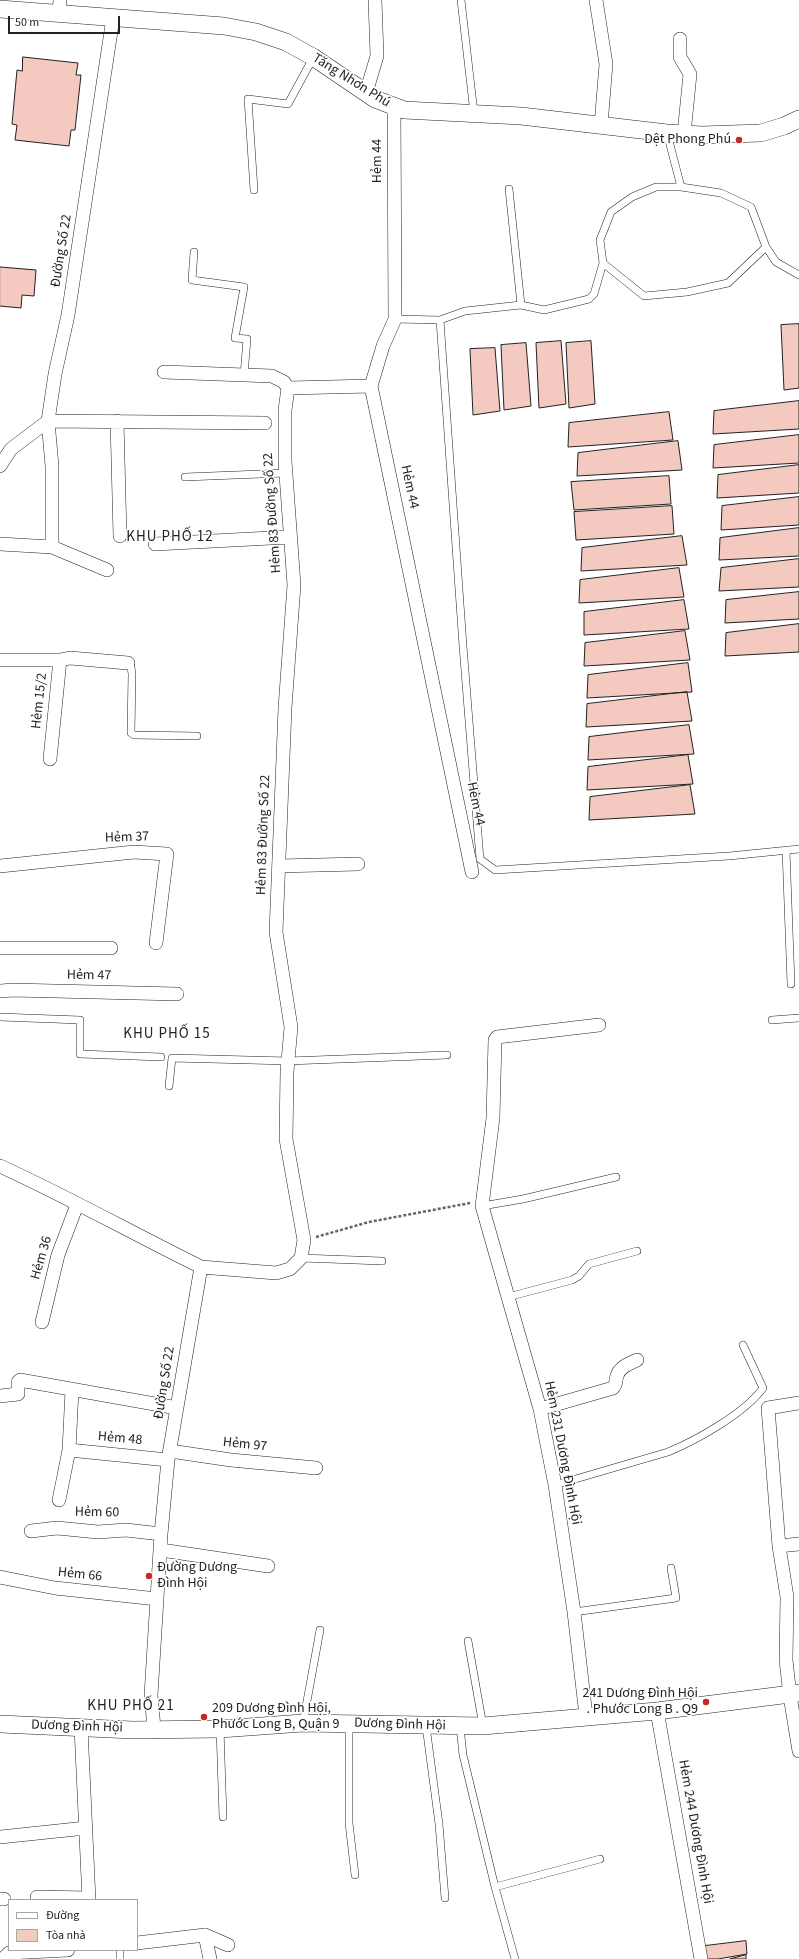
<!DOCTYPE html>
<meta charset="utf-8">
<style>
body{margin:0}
#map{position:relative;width:799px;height:1959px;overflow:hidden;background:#fff;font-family:"Source Sans 3",sans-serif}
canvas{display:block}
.legend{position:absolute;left:8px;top:1899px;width:130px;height:52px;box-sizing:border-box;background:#fff;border:1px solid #a7a7a7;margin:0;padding:5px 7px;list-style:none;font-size:12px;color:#222}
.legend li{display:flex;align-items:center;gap:8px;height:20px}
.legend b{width:20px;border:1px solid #a7a7a7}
.scale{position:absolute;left:8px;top:16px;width:112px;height:18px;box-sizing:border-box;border:2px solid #222;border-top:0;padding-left:5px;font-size:12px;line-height:14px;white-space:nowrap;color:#222;-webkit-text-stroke:3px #fff;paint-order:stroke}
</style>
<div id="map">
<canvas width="799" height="1959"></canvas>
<ul class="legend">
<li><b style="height:5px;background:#fff"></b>Đường</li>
<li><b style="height:11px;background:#f3c9c0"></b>Tòa nhà</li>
</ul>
<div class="scale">50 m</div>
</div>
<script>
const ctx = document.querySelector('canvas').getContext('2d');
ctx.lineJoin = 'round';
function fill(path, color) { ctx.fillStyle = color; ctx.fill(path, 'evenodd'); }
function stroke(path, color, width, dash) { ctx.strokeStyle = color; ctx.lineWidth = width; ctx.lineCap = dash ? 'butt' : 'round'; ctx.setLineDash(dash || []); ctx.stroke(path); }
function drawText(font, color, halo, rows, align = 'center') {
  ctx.font = font + ' "Source Sans 3",sans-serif'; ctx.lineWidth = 3; ctx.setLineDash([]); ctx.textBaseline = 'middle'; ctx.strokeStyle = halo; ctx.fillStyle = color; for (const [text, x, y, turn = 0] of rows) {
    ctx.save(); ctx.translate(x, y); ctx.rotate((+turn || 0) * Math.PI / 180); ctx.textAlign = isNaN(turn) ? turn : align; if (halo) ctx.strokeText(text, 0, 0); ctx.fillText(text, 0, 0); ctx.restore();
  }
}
const building = new Path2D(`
 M23,57L78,63L76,75H81L75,130H71L69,146L15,140L17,125L12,124L17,70L22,71Z
 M0,267L36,270L34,296L22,295L21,308L0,306Z
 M799,324V388L784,390L781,325Z
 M561,341L566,404L539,408L536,343Z
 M591,341L595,404L569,408L566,343Z
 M526,343L531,406L504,410L501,345Z
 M495,348L500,411L473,415L470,349Z
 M799,401V429L713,434L714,411Z
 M669,412L673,440L568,447L569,423Z
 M799,435V463L713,468L714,445Z
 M678,441L682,470L577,476L578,453Z
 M799,465V493L717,498L718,475Z
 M669,476L671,504L574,510L571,482Z
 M799,497V525L721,530L722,506Z
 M672,506L674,534L576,540L574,512Z
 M799,528V556L719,560L720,538Z
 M682,536L687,565L581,571L582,548Z
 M799,559V587L719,591L721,568Z
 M679,568L684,597L579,603L580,580Z
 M799,592V619L725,623L726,600Z
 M684,600L689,629L584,635V612Z
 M799,624V652L725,656L726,633Z
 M685,631L690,660L584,666L585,643Z
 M688,663L692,692L587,698L588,675Z
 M687,692L692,721L586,727L587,704Z
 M689,725L694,754L588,760L589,737Z
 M688,755L693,784L587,790L588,767Z
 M690,785L695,814L589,820L590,797Z
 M746,1941L747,1954L718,1959H706L705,1946Z
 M746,1955V1959H730Z`);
fill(building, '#f3c9c0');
stroke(building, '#222', 1);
const service = new Path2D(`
 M461,0L474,113
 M667,133L681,187
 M509,189L521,305
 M254,190L248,99L288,104L313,58
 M194,252L192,280L244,287L235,338L247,339L244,375
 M603,263L644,296L687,292L728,283L766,247
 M395,319L440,320L465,311L521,305L544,310L589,299L594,294L603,263L600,240L611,212L632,197L656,187H681L721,193L751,207L766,247L776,262L799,275
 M440,320L463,646L480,859L495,870L729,856L799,849
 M185,477L286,473
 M128,663L131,667L132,674L131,733L134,735L197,736
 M786,850L791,984
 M0,1017L80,1020V1054L161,1057
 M772,1020L799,1018
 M169,1086L172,1058L288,1061L447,1055
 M482,1206L523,1199L616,1177
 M301,1258L382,1261
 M508,1297L572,1280L579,1276L589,1264L637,1251
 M555,1485L668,1452C697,1440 745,1413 763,1388L743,1345
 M574,1612L676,1598L671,1568
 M468,1641L483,1726
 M303,1723L320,1630
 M349,1723V1823L355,1875
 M426,1726L439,1824L445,1898
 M460,1727L463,1755L495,1887L515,1959
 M220,1729L223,1817
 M495,1887L600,1859
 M120,1950V1959`);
const minor = new Path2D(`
 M596,0L606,64L601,125
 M59,14L60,0
 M680,39V57L690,74L684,134
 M366,93L377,56L375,0
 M394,107L395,319L383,346L371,386L472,872
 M164,372L272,376L284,382L288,388
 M117,421L120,536
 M0,466L11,449L48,421L55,374L68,315L113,18
 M0,544L52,547L107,570
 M155,544L290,537
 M52,547V466L48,421L265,423
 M0,660H60L50,759
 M60,660L70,658L128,663
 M0,866L134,852L167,854L156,943
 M279,866L358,864
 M0,948H111
 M0,991L13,990L177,994
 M0,1166C68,1197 134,1234 201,1267L168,1460L161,1534L151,1695L154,1728
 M201,1267L276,1273L290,1269L301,1258L304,1240L286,1139L287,1072L291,1027L276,932L285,708L294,585L285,461V410L288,388L371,386
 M42,1322L58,1255L77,1205
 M0,1396L18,1394V1382L20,1380L177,1408
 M799,1403L768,1408L779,1546L787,1597L786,1660L790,1696L799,1751
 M540,1409L613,1388C617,1384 615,1381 617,1376C619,1367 629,1364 637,1360
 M69,1450L168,1460
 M170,1451L231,1460L316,1468
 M59,1500L69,1450L72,1390
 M31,1531L57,1528L98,1532L126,1530L161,1534
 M779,1546L799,1544
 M161,1550L268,1566
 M0,1577L55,1588L157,1599
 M657,1711L701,1959
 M586,1716L574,1612L555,1485L540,1409L482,1206L493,1118L495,1040L497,1037L599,1025
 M81,1728L89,1900
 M0,1837L86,1828
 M37,1897L89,1898
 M0,1899H4
 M205,1935L210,1959
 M137,1943L205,1935L228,1945
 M3,1959L9,1953L68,1950`);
const tertiary = new Path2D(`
 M0,9L224,26L256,32L286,42L313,57L375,99L404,110L521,116L667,133L702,135L761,133L784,126L799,119
 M0,1724L133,1730L220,1729L303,1723L483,1726L657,1711L799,1693`);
stroke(service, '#222', 8);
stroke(minor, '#222', 14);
stroke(tertiary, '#222', 18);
stroke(new Path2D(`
 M316,1237L369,1222L470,1203`), '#646464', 2.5, [3, 2]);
stroke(service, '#fff', 7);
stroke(minor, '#fff', 13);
stroke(tertiary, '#fff', 17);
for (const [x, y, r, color] of [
 [739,140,4,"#c62828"],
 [149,1576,4,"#c62828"],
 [706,1702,4,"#c62828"],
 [204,1717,4,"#c62828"]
]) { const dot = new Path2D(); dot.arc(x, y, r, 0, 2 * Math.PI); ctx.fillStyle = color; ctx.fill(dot); stroke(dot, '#fff', 1.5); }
drawText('14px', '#222', '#fff', [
 ["Tăng Nhơn Phú",351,81,32],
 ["Hẻm 44",378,161,-90],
 ["Đường Số 22",62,251,-81],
 ["Hẻm 44",409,487,78],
 ["Hẻm 83 Đường Số 22",273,513,-94],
 ["Hẻm 15/2",40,701,-84],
 ["Hẻm 44",475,804,78],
 ["Hẻm 83 Đường Số 22",264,835,-88],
 ["Hẻm 37",127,838,-2],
 ["Hẻm 47",89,976,1],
 ["Hẻm 36",42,1258,-74],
 ["Đường Số 22",165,1383,-81],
 ["Hẻm 48",120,1439,5],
 ["Hẻm 97",245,1445,6],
 ["Hẻm 231 Dương Đình Hội",562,1453,79],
 ["Hẻm 60",97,1513,1],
 ["Hẻm 66",80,1575,6],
 ["Dương Đình Hội",400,1725,2],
 ["Dương Đình Hội",77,1727,2],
 ["Hẻm 244 Dương Đình Hội",695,1832,80]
]);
drawText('14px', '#222', '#fff', [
 ["Dệt Phong Phú",731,140],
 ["Đường Dương",157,1568,"left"],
 ["Đình Hội",157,1584,"left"],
 ["241 Dương Đình Hội",698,1694],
 [". Phước Long B . Q9",698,1710],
 ["209 Dương Đình Hội,",212,1709,"left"],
 ["Phước Long B, Quận 9",212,1725,"left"]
], 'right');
ctx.letterSpacing = '1px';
drawText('15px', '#222', '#fff', [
 ["KHU PHỐ 12",170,538],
 ["KHU PHỐ 15",167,1035],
 ["KHU PHỐ 21",131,1707]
]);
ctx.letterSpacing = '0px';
</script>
